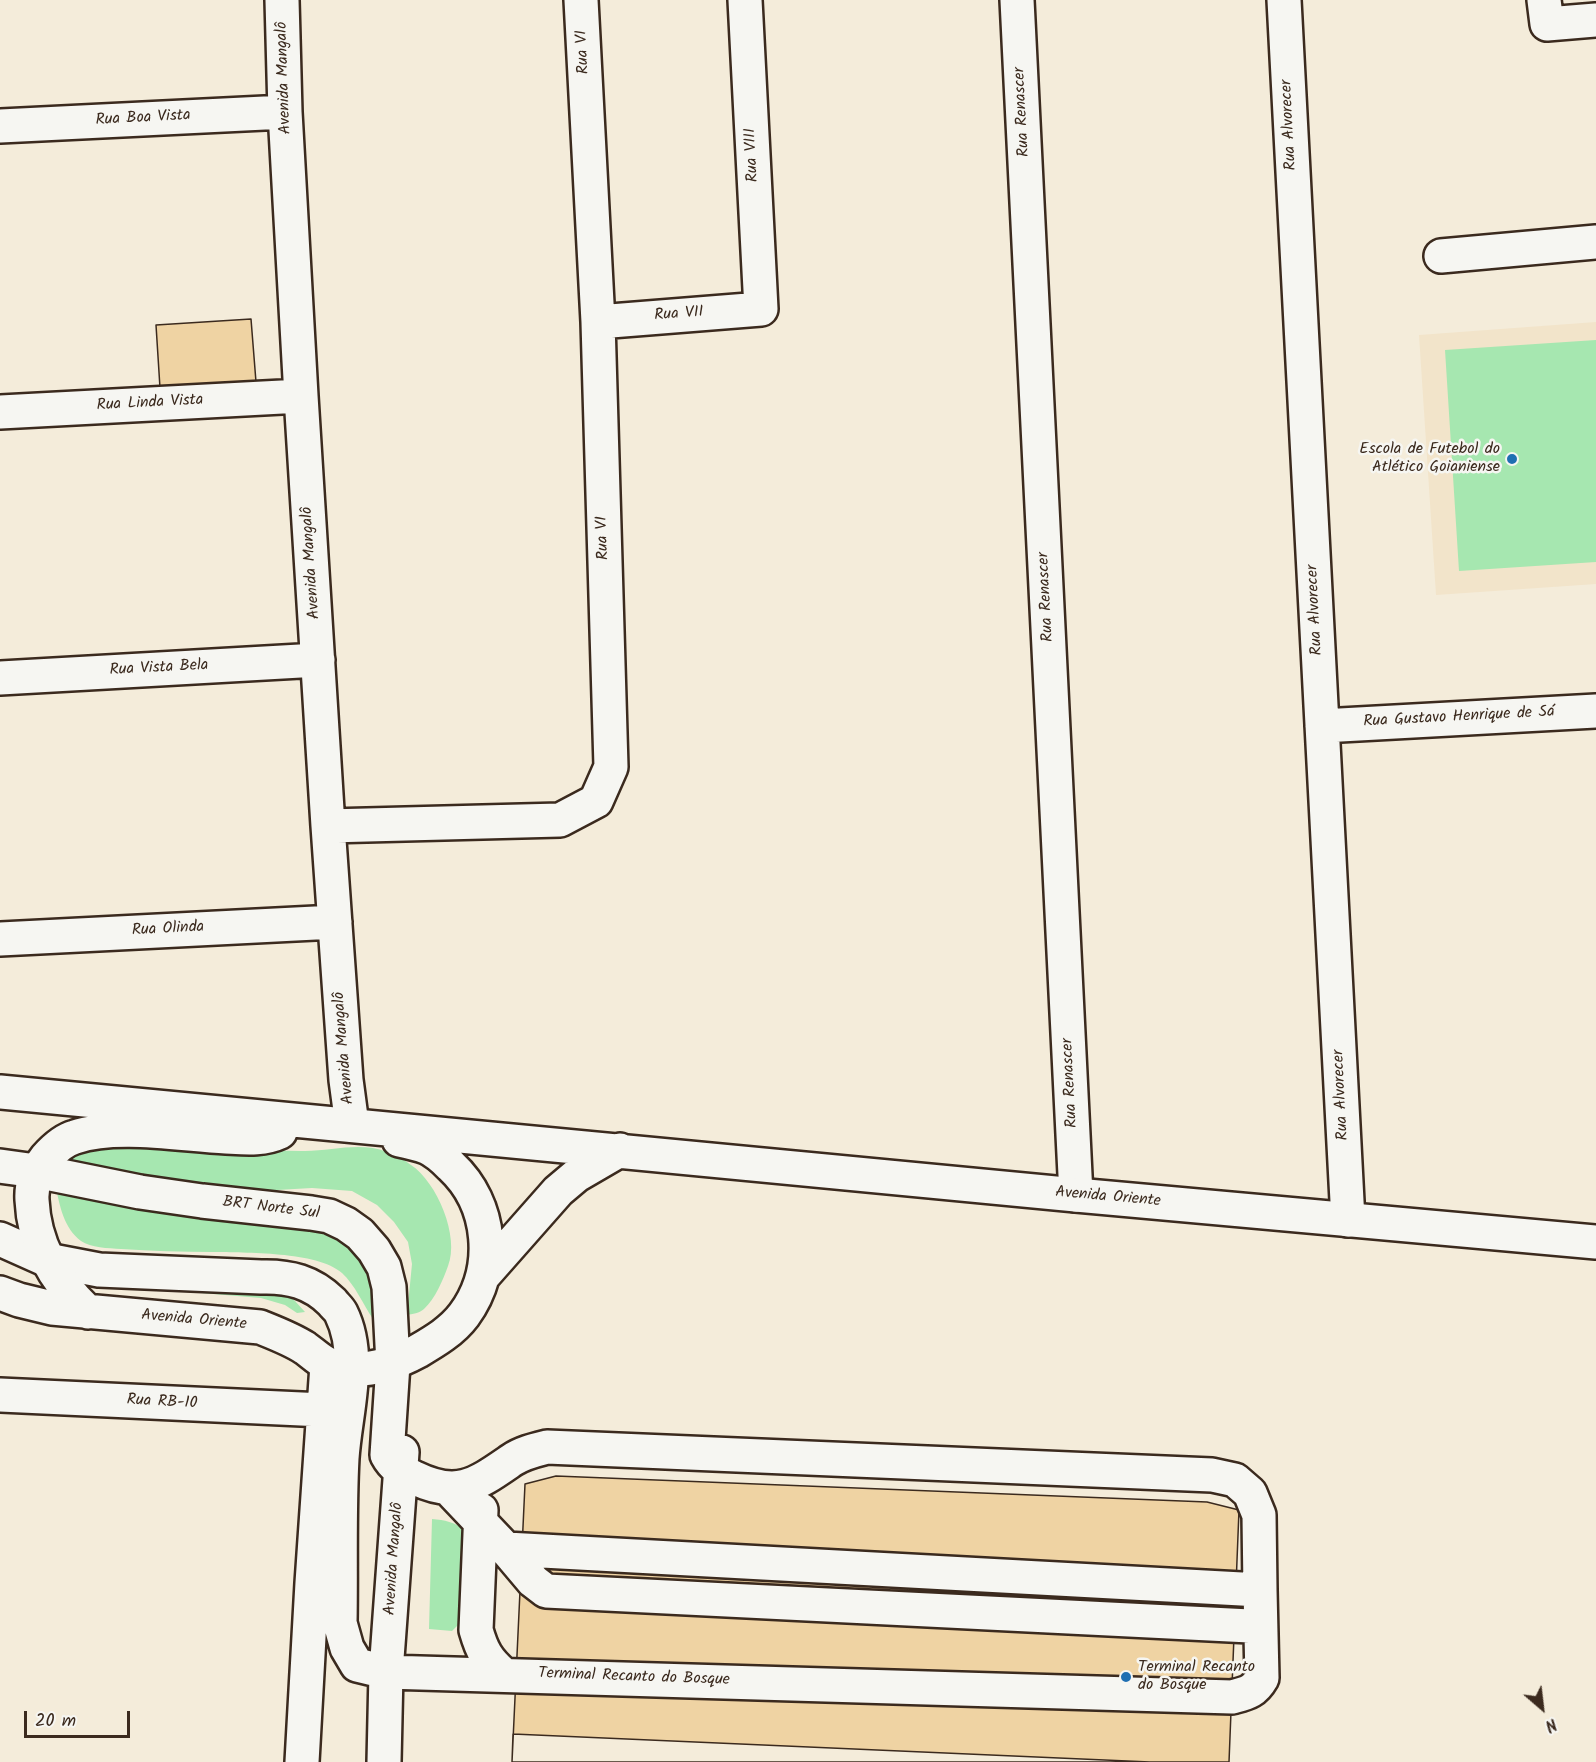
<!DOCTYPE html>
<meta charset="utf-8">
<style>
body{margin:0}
#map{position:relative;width:1596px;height:1762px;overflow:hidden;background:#f4ecda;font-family:Kalam,sans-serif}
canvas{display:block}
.north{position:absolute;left:1512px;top:1678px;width:60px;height:60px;-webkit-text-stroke:4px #f6f6f2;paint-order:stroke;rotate:152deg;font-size:16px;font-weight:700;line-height:24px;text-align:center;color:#3b2a1e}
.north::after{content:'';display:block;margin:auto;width:21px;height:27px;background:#3b2a1e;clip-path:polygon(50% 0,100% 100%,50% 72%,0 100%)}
.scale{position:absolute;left:24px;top:1711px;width:106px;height:27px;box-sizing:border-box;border:3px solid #3b2a1e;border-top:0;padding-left:8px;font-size:18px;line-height:21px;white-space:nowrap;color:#3b2a1e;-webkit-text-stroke:4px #f6f6f2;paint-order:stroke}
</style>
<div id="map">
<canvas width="1596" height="1762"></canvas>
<div class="north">N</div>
<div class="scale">20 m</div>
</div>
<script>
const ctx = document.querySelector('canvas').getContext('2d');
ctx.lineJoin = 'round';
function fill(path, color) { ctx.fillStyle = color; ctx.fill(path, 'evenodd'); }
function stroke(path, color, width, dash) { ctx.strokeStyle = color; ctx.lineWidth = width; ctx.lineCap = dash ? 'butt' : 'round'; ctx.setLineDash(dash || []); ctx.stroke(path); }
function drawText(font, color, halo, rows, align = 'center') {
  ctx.font = font + ' Kalam,sans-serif'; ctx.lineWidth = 5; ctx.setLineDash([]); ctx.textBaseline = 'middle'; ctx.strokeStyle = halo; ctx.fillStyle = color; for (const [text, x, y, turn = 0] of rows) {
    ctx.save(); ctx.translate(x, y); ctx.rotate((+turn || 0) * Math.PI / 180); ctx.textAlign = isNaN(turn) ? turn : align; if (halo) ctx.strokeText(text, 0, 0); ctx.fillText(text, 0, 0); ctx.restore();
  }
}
fill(new Path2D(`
 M1596,322V584L1436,595L1419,335Z`), '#f2e4ca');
fill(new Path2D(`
 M1596,340V562L1459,571L1445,350Z
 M92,1140C162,1145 232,1150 301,1151C330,1152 359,1141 387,1152C395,1155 405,1160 411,1165C437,1182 460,1237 448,1266C443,1280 435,1299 424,1309C420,1313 412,1314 407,1315L412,1264L408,1242L394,1222L377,1205L352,1191L312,1188L242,1192L55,1165Z
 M56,1188L335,1230C343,1239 355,1248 361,1259C372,1277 373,1298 373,1319C363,1304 355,1285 342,1273C317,1251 245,1253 212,1252C182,1252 151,1251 121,1249C108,1248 91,1248 81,1241C64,1228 60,1207 56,1188Z
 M117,1286L276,1287L295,1301L305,1312L297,1313L285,1305L261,1298Z
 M432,1519C445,1520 454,1522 465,1530L460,1623L452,1631L429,1629Z`), '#a6e7b0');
const building = new Path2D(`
 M251,319L256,382L160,388L156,325Z
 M556,1476L1207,1502L1239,1510L1229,1762H512L525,1484Z
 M513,1734L1150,1762H512Z`);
fill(building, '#efd3a3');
stroke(building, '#3b2a1e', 1.5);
const minor = new Path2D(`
 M282,0L285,112L301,396L328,826L346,1080L352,1125
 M1017,0L1076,1195
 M1284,0L1348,1220
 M1544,0L1547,24L1596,20
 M0,126L285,112
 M1441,256L1596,242
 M598,322L761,309L745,0
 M0,412L301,396
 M0,678L318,660
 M1322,726L1596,711
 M328,826L560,820L596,801L611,767L598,322L581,0
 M0,939L335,922
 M0,1166L36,1171L140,1192L202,1201L311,1213L329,1216L346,1224L360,1234L374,1250L384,1267L389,1287L393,1364L387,1455C394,1468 403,1472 415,1478C458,1499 477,1484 512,1460C522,1453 535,1450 547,1447L1212,1475L1235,1480L1250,1493L1259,1515L1260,1590
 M0,1239L47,1260L99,1270L261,1277C289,1276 312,1282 332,1302C335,1306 339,1309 341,1313C363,1357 345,1412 342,1458C339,1513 341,1568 340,1623L347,1648L357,1665L386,1672L1232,1697C1247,1693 1254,1692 1262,1678L1260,1590L506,1549
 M0,1395L323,1410
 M449,1489L506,1549L533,1581L546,1591L1250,1626L1261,1633
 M481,1510L476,1630C482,1651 487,1660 503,1674
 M302,1762L312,1583L327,1365
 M384,1762L386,1672L402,1452`);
const major = new Path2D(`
 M0,1092L1076,1195L1596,1242
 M483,1276L558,1191L577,1175L620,1150
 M0,1293L19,1300L52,1308L260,1327C275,1333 291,1339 305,1348C316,1356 325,1366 340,1368C367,1373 394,1364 418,1351C435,1341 452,1331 464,1315C498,1269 492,1204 451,1166C444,1159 435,1151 426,1147C417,1144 408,1142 399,1140
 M88,1312C56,1282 34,1245 32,1200C31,1184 36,1171 46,1158C54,1149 64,1140 75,1137C117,1123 182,1135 226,1137C245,1138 263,1140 280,1132`);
stroke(minor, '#3b2a1e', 38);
stroke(major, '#3b2a1e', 38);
stroke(minor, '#f6f6f2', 33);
stroke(major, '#f6f6f2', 33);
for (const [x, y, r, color] of [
 [1512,459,6,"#1f6fb2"],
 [1126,1677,6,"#1f6fb2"]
]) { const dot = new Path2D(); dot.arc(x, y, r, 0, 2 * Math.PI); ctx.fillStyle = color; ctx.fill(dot); stroke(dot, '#f6f6f2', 2); }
drawText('16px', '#3b2a1e', '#f6f6f2', [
 ["Rua VI",584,52,-93],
 ["Avenida Mangalô",285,78,-92],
 ["Rua Renascer",1023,112,-93],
 ["Rua Boa Vista",143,119,-3],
 ["Rua Alvorecer",1290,125,-93],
 ["Rua VIII",753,155,-93],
 ["Rua VII",679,315,-4],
 ["Rua Linda Vista",150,404,-3],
 ["Rua VI",604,538,-92],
 ["Avenida Mangalô",312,563,-94],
 ["Rua Renascer",1047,597,-93],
 ["Rua Alvorecer",1316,610,-93],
 ["Rua Vista Bela",159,669,-3],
 ["Rua Gustavo Henrique de Sá",1459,718,-3],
 ["Rua Olinda",168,930,-3],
 ["Avenida Mangalô",345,1048,-95],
 ["Rua Renascer",1071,1083,-93],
 ["Rua Alvorecer",1342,1095,-93],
 ["Avenida Oriente",1108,1198,5],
 ["BRT Norte Sul",271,1209,7],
 ["Avenida Oriente",194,1321,5],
 ["Rua RB-10",162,1403,3],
 ["Avenida Mangalô",395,1559,-86],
 ["Terminal Recanto do Bosque",634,1678,2]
]);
drawText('16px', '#3b2a1e', '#f6f6f2', [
 ["Escola de Futebol do",1500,450],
 ["Atlético Goianiense",1500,468],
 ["Terminal Recanto",1138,1668,"left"],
 ["do Bosque",1138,1686,"left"]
], 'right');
</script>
